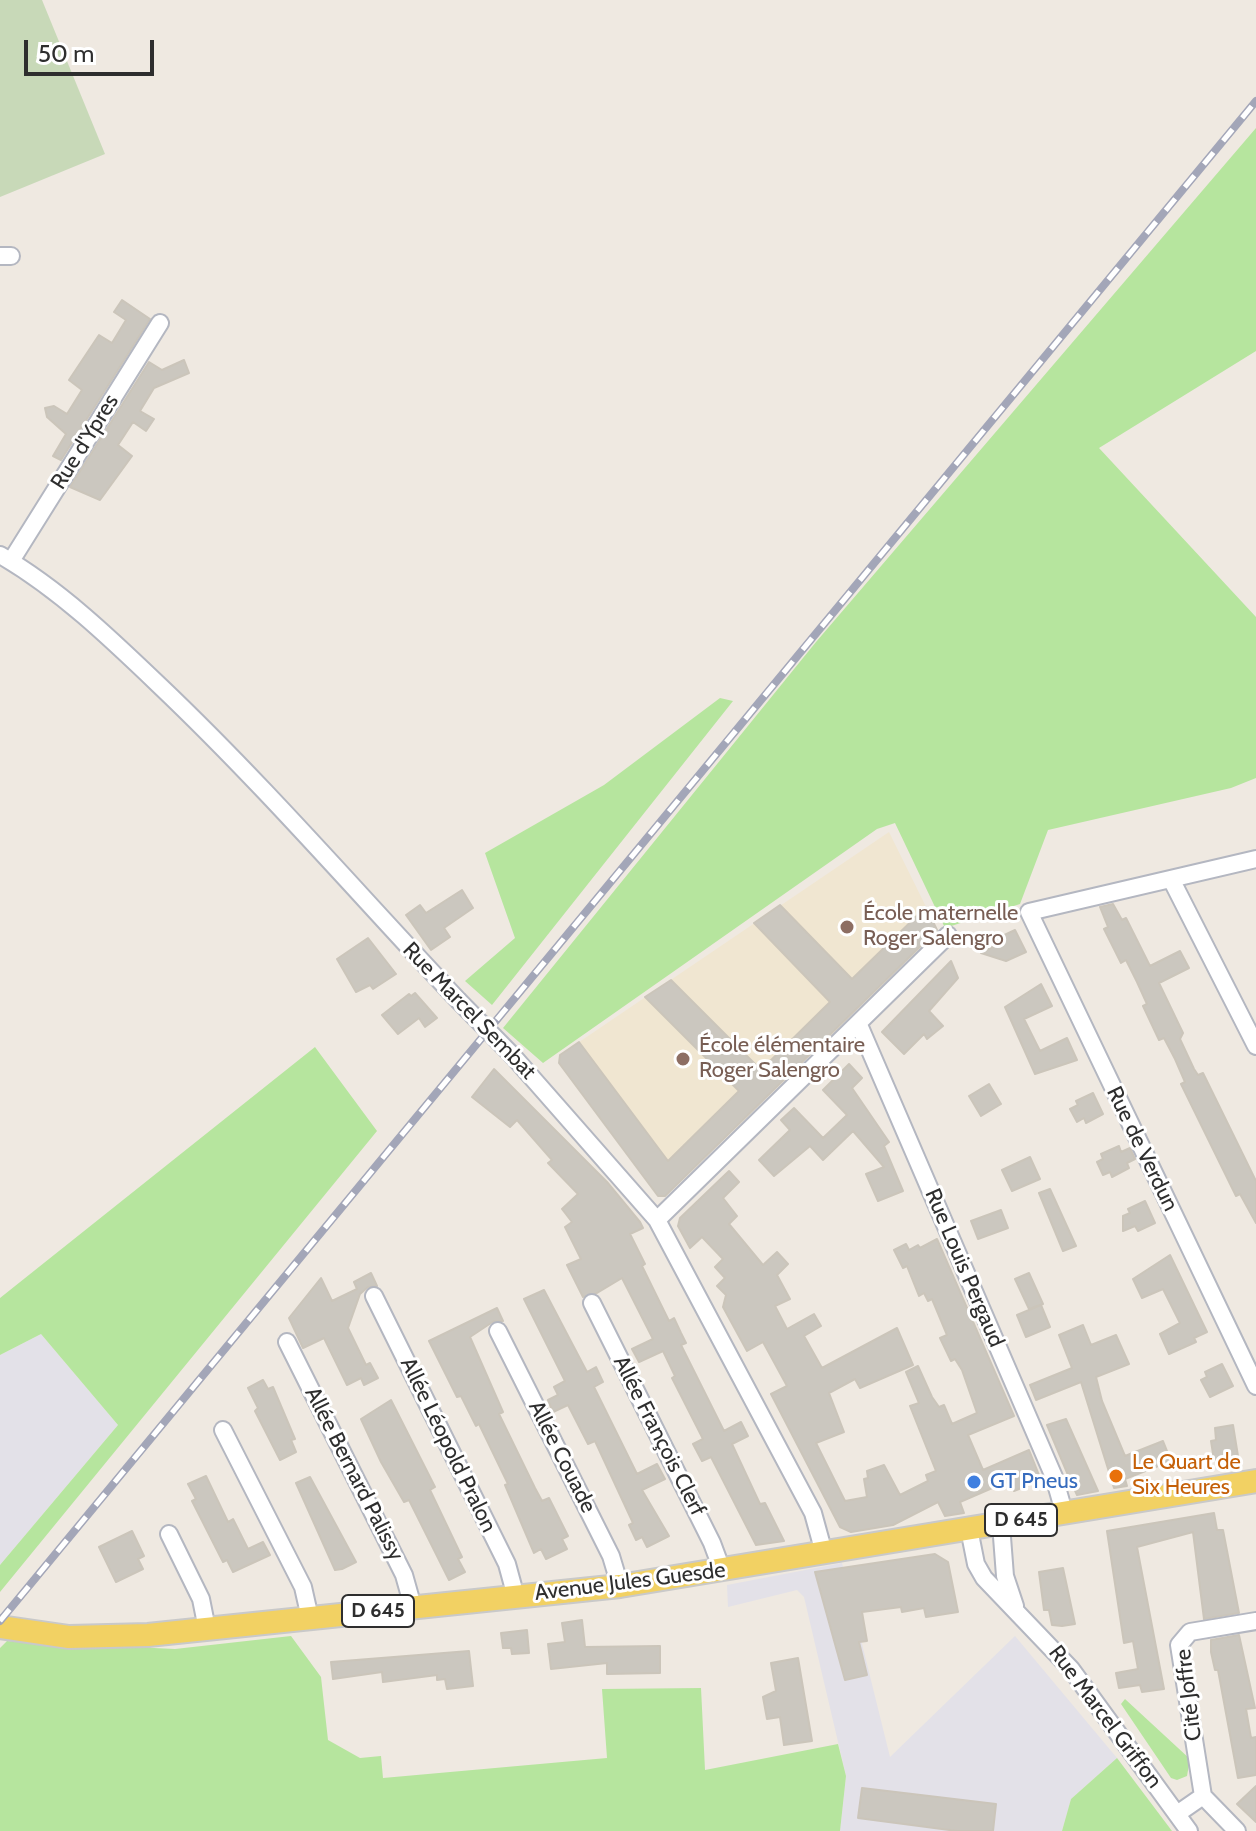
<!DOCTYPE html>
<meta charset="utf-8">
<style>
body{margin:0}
#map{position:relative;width:1256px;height:1831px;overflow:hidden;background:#efe9e1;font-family:Cabin,sans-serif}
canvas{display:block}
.scale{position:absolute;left:24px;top:40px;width:130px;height:36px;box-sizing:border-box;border:4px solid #2e2e2e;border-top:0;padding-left:10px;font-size:24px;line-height:28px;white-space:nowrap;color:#2e2e2e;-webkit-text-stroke:6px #fff;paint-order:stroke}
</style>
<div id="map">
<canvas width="1256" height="1831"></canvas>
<div class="scale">50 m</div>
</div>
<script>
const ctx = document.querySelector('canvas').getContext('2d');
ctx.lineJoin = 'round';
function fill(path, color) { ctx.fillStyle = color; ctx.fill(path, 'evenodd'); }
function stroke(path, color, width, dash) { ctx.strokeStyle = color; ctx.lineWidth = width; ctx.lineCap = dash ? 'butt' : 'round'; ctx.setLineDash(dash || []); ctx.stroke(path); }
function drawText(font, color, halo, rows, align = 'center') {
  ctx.font = font + ' Cabin,sans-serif'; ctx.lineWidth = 6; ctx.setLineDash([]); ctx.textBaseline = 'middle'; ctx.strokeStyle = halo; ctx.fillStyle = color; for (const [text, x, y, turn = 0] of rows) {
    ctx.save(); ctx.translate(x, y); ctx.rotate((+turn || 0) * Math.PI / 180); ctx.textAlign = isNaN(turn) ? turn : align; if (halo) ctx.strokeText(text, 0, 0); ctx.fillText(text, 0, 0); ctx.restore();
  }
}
fill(new Path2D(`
 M41,1334L118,1425L0,1565V1355Z
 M842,1563L890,1757L1015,1636L1117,1758L1071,1799L1062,1831H840L846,1776L804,1597L797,1590L728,1607L727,1585Z`), '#e3e1e8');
fill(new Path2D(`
 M889,832L938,931L666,1196L658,1195L559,1063L560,1055Z`), '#f0e6d1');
fill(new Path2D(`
 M1256,128V351L1099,448L1256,617V778L1231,788L1048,830L1020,904L945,928L895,823L877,829L543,1063L503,1028L816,642Z
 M720,698L733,701L492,1005L465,981L515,938L485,853L604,785Z
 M315,1047L377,1131L0,1592V1565L118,1425L41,1334L0,1355V1298Z
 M291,1636L321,1677L328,1740L360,1758L381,1756L383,1778L607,1758L602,1689L701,1688L705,1770L838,1744L846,1776L840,1831H0V1648L7,1641L175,1649Z
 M1125,1699L1190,1759L1187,1776L1177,1780L1171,1778L1121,1704Z
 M1117,1758L1172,1831H1062L1071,1799Z`), '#b6e59e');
fill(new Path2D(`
 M0,0H42L105,154L0,197Z`), '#c8d9b8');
const building = new Path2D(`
 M122,300L150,319L61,460L53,456L66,434L47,417L45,408L54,406L67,414L82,390L69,380L99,335L112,343L126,320L114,312Z
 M184,360L189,373L154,388L140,411L154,419L146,431L133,422L118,445L132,456L100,500L70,487L149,362L162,370Z
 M462,890L473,908L444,928L450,937L431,950L406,915L420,905L426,913Z
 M1113,904L1122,920L1126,918L1150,966L1180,951L1189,968L1159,983L1183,1033L1180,1039L1194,1069L1198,1075L1203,1073L1256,1181V1223L1240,1194L1236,1196L1181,1084L1185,1082L1175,1059L1164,1038L1159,1040L1143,1006L1147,1004L1137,982L1126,960L1121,963L1104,929L1108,927L1100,907Z
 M780,905L852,979L926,907L937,930L665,1196H658L559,1063L560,1055L579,1042L668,1161L739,1091L645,997L671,980L761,1070L830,1002L754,923Z
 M1015,930L1026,952L1006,961L981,953L1000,943L998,938Z
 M368,938L396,974L373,989L370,985L356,992L337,959Z
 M951,961L958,978L929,1011L943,1026L927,1039L924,1034L904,1054L882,1032Z
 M1041,984L1052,1006L1024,1019L1040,1051L1067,1038L1077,1060L1035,1074L1005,1007Z
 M415,993L437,1018L425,1027L419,1018L398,1034L382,1015L409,994L411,996Z
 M849,1064L862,1078L852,1088L889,1142L884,1146L903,1191L878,1201L866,1174L884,1167L853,1131L823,1160L810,1146L774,1176L759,1160L790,1130L781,1120L794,1108L823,1138L847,1115L823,1090Z
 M494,1069L607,1182L640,1222L643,1228L630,1234L645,1264L642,1266L669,1321L674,1318L681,1333L686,1343L681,1345L724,1431L741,1422L748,1436L732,1444L760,1504L765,1503L784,1541L756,1545L711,1457L702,1461L693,1444L703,1439L672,1378L675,1376L663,1351L639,1362L632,1349L653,1339L622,1278L597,1293L583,1297L567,1265L581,1259L565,1227L572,1222L562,1209L578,1194L548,1163L552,1160L517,1120L510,1127L472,1097Z
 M989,1084L1001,1104L981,1116L969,1096Z
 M1093,1093L1103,1114L1086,1123L1084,1118L1077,1122L1070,1109L1078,1105L1076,1101Z
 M1119,1146L1121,1152L1130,1148L1135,1159L1127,1163L1129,1168L1112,1177L1110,1172L1103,1175L1097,1162L1103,1159L1101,1154Z
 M1030,1157L1040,1179L1012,1191L1002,1170Z
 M729,1171L739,1182L723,1198L737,1216L729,1224L763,1265L777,1252L788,1264L777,1275L790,1299L775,1306L787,1329L814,1314L821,1326L804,1336L822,1368L897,1328L913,1365L860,1388L855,1379L829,1393L844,1432L816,1443L845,1501L867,1497L864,1479L868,1478L867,1471L884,1465L900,1495L928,1481L926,1475L936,1471L910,1406L919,1403L906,1372L918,1366L932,1397L939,1407L944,1405L952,1424L977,1413L962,1370L955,1359L951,1361L940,1338L947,1335L932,1299L928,1301L924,1293L919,1296L907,1266L903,1268L894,1250L906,1244L909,1250L918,1245L920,1248L937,1239L1014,1416L968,1435L983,1470L1029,1450L1041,1480L1014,1491L1010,1481L990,1489L960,1502L964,1513L945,1516L938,1502L893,1525L851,1532L840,1527L771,1394L787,1386L763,1342L747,1351L723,1307L726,1295L717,1286L725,1278L715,1267L723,1259L702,1237L690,1248L678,1226L680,1218Z
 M1050,1189L1076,1246L1063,1251L1039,1193Z
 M1145,1201L1155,1223L1138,1231L1135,1226L1123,1231V1216L1130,1213L1128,1209Z
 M1001,1210L1008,1228L978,1239L971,1221Z
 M1170,1255L1207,1332L1194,1338L1196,1342L1169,1354L1160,1334L1180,1323L1163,1289L1142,1298L1133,1279Z
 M371,1273L377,1286L368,1287L360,1294L348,1328L366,1365L370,1363L378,1378L364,1385L361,1378L347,1385L324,1338L303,1348L289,1318L321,1278L332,1301L357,1289L354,1282Z
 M1029,1273L1043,1304L1029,1309L1015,1279Z
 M544,1290L587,1372L596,1367L603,1382L594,1387L637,1474L657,1464L665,1479L642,1490L669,1536L647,1547L642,1537L636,1540L629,1525L633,1523L595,1441L588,1444L568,1405L553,1412L548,1400L558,1395L554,1387L565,1381L524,1299Z
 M1041,1305L1050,1327L1026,1337L1017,1315Z
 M497,1308L503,1321H494L470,1337L503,1412L499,1414L535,1488L542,1501L549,1498L568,1536L562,1539L567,1549L546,1559L541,1549L534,1553L505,1485L508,1484L479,1424L476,1426L461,1396L457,1397L429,1341Z
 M1083,1325L1091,1345L1116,1335L1129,1364L1096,1377L1102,1401L1125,1456L1163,1441L1171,1461L1125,1479L1127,1486L1114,1488L1081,1382L1036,1400L1030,1385L1072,1368L1059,1335Z
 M1222,1364L1233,1386L1210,1397L1201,1380L1207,1377L1205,1372Z
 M263,1380L268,1389L273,1387L295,1439L291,1440L296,1452L280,1460L255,1411L258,1408L248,1388Z
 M391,1400L435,1487L430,1490L462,1557L458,1559L465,1572L449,1580L409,1500L404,1502L381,1462L361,1419Z
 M1066,1419L1098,1491L1077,1495L1068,1475L1047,1425Z
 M1233,1425L1238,1456L1214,1460L1211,1441L1216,1440L1215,1428Z
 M206,1476L228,1522L233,1519L248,1549L263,1542L270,1555L233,1572L227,1560L223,1562L192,1501L196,1499L188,1484Z
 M310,1477L356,1562L342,1569L335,1570L296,1483Z
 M1214,1513L1217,1530H1223L1239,1613L1204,1619L1193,1532L1137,1547L1164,1689L1142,1692L1140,1685L1119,1688L1116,1673L1138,1669L1133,1641L1124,1643L1107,1531Z
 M132,1531L144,1556L138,1559L143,1569L116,1582L99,1547Z
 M935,1554L948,1562L958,1612L926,1617L924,1608L902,1612L901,1607L862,1612L867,1641L859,1642L867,1675L845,1680L815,1572Z
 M1063,1568L1075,1624L1062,1626L1052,1625L1049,1610H1044L1039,1572Z
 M582,1620L585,1647L660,1646V1673L607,1674V1663L551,1669L548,1644L565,1642L562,1623Z
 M527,1630L529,1653L512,1654L511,1648H503L501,1633Z
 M1239,1635L1255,1708L1246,1709L1251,1738L1256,1737V1775L1238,1778L1218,1670H1215L1211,1652V1640Z
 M469,1651L473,1686L447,1689L445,1679L437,1680V1675L383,1682L382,1672L333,1679L331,1662Z
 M798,1658L812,1741L784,1745L780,1717L767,1719L763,1697L776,1691L771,1663Z
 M1256,1786V1822L1237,1804Z
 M862,1788L996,1804L993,1831H957L858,1818Z`);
fill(building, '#cbc7bf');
stroke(building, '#cbc5ba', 2);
const minor = new Path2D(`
 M0,256H11
 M0,555C59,589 111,639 160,686C265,786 359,895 458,1000
 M11,561L160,323
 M1256,859L1029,912L1256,1386
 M1171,879L1256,1046
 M859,1025L1054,1477L1064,1512
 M513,1056L657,1220L813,1513L824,1553
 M657,1220L948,935
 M374,1296L507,1564L516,1597
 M592,1303L712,1543L722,1570
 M498,1331L611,1556L620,1586
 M287,1342L404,1575L413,1607
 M223,1430L303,1587L310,1618
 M1001,1524L1005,1576L1015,1606
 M969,1529L976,1564L984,1578L1071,1669L1189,1831
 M169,1534L201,1599L207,1629
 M1203,1796L1237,1831
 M1177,1814L1203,1796L1179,1645L1190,1632L1256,1621`);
const major = new Path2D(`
 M0,1627L69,1637L148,1635L620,1586L1256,1481`);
stroke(minor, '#b4b7c1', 20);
stroke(major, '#c9c9c9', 26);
stroke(minor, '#fff', 16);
stroke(major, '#f2d163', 22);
const rail = new Path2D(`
 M0,1621L1256,101`);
stroke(rail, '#a3a6b8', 8);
stroke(rail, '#fff', 5, [15]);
const minorBridge = new Path2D(`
 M458,1000L513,1056`);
stroke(minorBridge, '#b4b7c1', 20, []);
stroke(minorBridge, '#fff', 16);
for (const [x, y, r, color] of [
 [847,927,8,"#8d6e63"],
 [683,1059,8,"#8d6e63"],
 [1116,1476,8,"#e8710a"],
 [974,1482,8,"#3f7fe0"]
]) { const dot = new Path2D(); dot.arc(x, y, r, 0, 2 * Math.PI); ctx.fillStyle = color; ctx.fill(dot); stroke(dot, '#fff', 3); }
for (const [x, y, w] of [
 [1021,1520,72],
 [378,1611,72]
]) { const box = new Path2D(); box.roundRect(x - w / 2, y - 16, w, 32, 6); ctx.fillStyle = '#fff'; ctx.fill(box); stroke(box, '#2e2e2e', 2); }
drawText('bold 20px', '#2e2e2e', null, [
 ["D 645",1021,1520],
 ["D 645",378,1611]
]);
drawText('22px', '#2e2e2e', '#fff', [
 ["Rue d'Ypres",85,442,-58],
 ["Rue Marcel Sembat",469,1011,46],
 ["Rue de Verdun",1142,1149,64],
 ["Rue Louis Pergaud",964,1268,67],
 ["Allée François Clerf",659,1436,63],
 ["Allée Léopold Pralon",448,1445,64],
 ["Allée Couade",562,1457,63],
 ["Allée Bernard Palissy",354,1474,63],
 ["Avenue Jules Guesde",630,1582,-7],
 ["Cité Joffre",1189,1695,-97],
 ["Rue Marcel Griffon",1105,1717,53]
]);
drawText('22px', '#785e54', '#fff', [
 ["École maternelle",863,914],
 ["Roger Salengro",863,939],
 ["École élémentaire",699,1046],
 ["Roger Salengro",699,1071]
], 'left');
drawText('22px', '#c56008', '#fff', [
 ["Le Quart de",1132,1463],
 ["Six Heures",1132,1488]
], 'left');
drawText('22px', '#366cbe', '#fff', [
 ["GT Pneus",990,1482]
], 'left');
</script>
